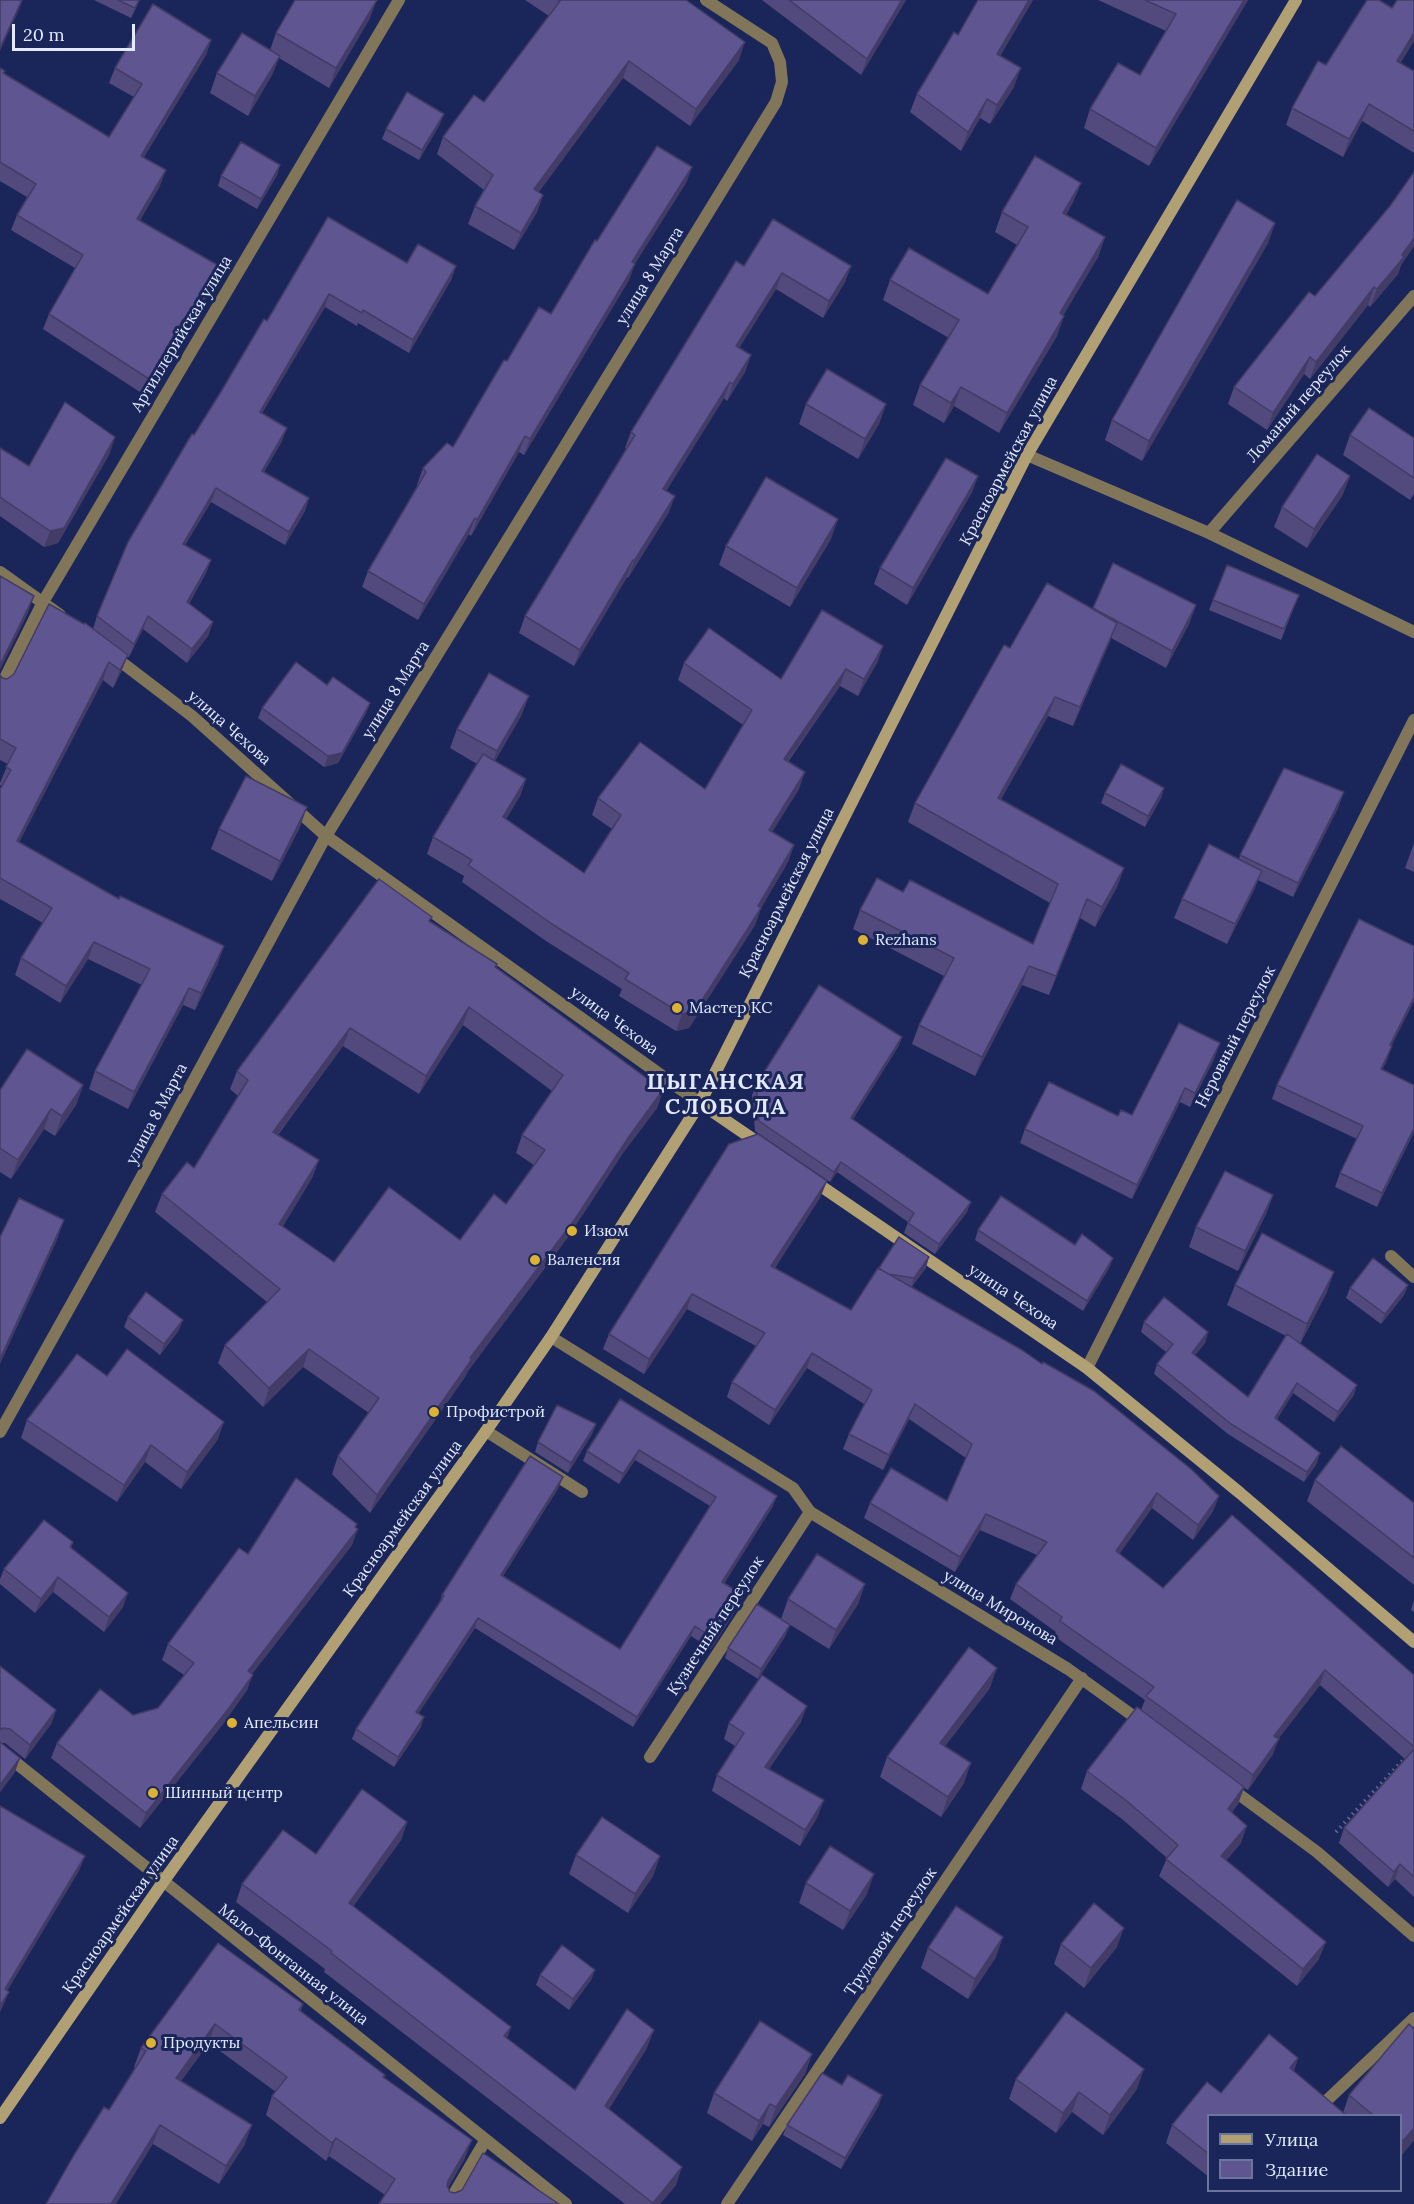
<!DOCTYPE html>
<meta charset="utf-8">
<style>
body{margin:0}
#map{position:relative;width:1414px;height:2204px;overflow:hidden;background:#1a265a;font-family:Lora,serif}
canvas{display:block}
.legend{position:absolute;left:1207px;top:2114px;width:195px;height:78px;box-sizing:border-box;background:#1a265a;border:2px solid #6a749c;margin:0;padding:8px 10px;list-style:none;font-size:18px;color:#e3eaff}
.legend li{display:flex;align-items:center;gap:12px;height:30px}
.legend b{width:30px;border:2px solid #6a749c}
.scale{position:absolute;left:12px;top:24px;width:123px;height:27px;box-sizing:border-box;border:3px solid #e3eaff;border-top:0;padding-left:8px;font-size:18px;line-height:21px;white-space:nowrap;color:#e3eaff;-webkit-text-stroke:4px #1a265a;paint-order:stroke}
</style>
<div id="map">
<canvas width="1414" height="2204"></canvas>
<ul class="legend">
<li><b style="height:8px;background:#b1a073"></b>Улица</li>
<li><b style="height:16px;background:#5f5591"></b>Здание</li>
</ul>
<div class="scale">20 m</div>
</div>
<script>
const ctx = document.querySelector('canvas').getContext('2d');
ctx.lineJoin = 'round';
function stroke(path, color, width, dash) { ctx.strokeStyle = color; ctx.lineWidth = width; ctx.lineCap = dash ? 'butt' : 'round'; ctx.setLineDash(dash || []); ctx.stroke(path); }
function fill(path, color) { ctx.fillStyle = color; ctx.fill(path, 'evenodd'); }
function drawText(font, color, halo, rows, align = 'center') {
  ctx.font = font + ' Lora,serif'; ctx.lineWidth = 6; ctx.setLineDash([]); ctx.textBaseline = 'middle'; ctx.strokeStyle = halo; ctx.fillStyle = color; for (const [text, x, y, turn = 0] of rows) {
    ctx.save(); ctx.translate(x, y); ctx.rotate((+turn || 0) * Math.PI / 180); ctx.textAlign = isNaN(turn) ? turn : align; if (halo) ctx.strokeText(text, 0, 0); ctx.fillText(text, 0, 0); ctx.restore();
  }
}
stroke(new Path2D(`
 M1336,1832L1407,1756`), '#616b94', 4, [1.5, 4.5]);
stroke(new Path2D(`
 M486,1431L582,1492
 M1324,2103L1414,2018
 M448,2204L485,2141`), '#81765a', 12);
stroke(new Path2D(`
 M1027,455L1209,533L1414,632
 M1209,533L1414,296
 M0,572L60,615
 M112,655L192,716L326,836L700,1103
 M0,688L43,602L399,0
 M1391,1256L1414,1277
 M551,1337L793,1488L810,1512L1068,1669L1143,1723
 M1087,1368L1414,720
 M0,1432L109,1237L326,836L776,102L782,82L780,62L772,43L706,0
 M0,1750L566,2204
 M650,1757L810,1512
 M1229,1787L1317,1852L1414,1936
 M727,2204L1082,1678`), '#81765a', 12);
stroke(new Path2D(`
 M700,1103L763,1146
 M812,1180L1087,1368L1240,1493L1414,1642
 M0,2118L163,1882L486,1431L551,1337L700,1103L1027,455L1296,0`), '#b1a073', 12);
fill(new Path2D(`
 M94,0H140L131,18Z
 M525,0H686L739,60L690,126L623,78L538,192L543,195L537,212L514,250L468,224L475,206L484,190L437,154L443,137L484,102L549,16Z
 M762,0H906L861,75Z
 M1033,0L1000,56L1014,87L990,124L980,118L961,151L910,112L917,94L958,35Z
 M1098,0H1248L1149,166L1084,128L1090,109L1140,75L1166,31Z
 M1414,0V41L1400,63L1414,71V153L1362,121L1343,157L1286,125L1292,108L1326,65L1392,8Z
 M370,18L329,88L279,58L272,75L248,116L210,93L217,73L270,50L276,33Z
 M211,40L206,55L144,157L160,186L140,220L215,282L183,337L177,335L143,394L43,329L49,314L75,268L11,230L17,215L27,197L0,181V68L4,74L109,137L134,97L109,83L115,68Z
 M440,124L419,160L382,139L386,129Z
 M280,165L277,175L257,209L218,186L221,176Z
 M692,167L686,183L635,263L629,280L524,455L519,452L471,536L469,534L418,620L362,587L368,571L418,486L417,485L423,468L453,447L507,361L551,314L597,241Z
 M1414,172V246L1401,265L1398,274L1370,307L1368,305L1310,379L1304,374L1267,430L1228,404L1234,387L1315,296L1390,206Z
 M1081,183L1073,202L1066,215L1105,237L1098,257L1063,315L1057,336L999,433L954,406L944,423L913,405L920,385L949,338L883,300L890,280L988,294L1017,245L995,232L1002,212Z
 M328,217L407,263L456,266L451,280L409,353L358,323L357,326L325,307L262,413L282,441L264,472L309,498L305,511L285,545L211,502L185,545L211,560L206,573L189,604L213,622L208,636L187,663L143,629L129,657L127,656L121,672L113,688L103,680L19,842L218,963L195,1010L183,1005L128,1109L89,1089L95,1071L142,985L88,959L60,1003L15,975L21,958L43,923L0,899V789L2,786L0,785V783L8,764L0,760V675L2,678L7,679L93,629L97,616L194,435L267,321Z
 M1275,223L1268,243L1142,461L1105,440L1112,420Z
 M744,266H851L845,282L823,318L776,289L739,348L751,355L745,372L727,401L724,398L666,491L669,512L628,578L627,577L574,666L519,633L525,616L626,449L625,448L631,432Z
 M806,404H886L879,424L858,459L799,424Z
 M1350,435L1414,438V494L1410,500L1343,455Z
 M0,448L29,466L110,453L58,543L44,547L0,516Z
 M978,476L972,492L907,605L874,584L880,568Z
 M1350,476L1342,496L1307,548L1274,527L1282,507Z
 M831,539L790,607L719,565L726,546Z
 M1213,600L1295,605L1281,640L1209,610Z
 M1092,609L1190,622L1166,668L1111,638L1073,726L1048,716L1001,799L1124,868L1117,887L1095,927L1080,918L1049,995L1022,985L975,1076L912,1044L919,1025L944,976L853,929L860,910L903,892L1033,944L1050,903L908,822L915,803L1010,648Z
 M883,646L877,663L858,696L840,686L788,762L799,789L772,831L794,845L788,862L761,908L755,925L689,1028L676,1031L619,996L622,989L546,941L462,882L464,876L427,854L433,837L477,764L450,748L457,729L529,696L521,716L495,761L526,779L520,796L506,819L584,873L612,829L592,815L598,798L705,789L743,725L678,680L684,663L781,679Z
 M327,685L370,703L366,713L338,763L324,767L258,718L262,708Z
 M1164,788L1161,798L1145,827L1101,803L1105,793Z
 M1339,806L1293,897L1258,880L1254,890L1227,944L1174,918L1182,899L1239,859L1240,855Z
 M300,827L272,881L211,849L219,829Z
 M1414,843V872L1405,868Z
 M430,921L497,964L496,967L663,1090L657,1108L623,1153L568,1237L468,1371L465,1377L370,1513L332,1474L338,1456L369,1413L303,1367L263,1407L218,1363L225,1345L267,1302L155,1212L162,1194L194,1168L238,1096L230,1089L237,1071ZM463,1025L552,1091L522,1135L516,1153L534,1165L506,1204L460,1240L334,1262L283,1226L312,1178L319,1160L278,1135L343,1046L419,1094Z
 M1414,946V1001L1391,1046L1387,1060L1382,1069L1414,1085V1132L1377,1207L1335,1187L1340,1173L1357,1139L1272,1099L1277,1085Z
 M902,1037L898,1047L853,1119L967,1212L935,1254L904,1233L908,1222L837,1172L830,1182L755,1131L752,1095L756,1085Z
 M1215,1057L1190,1107L1180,1102L1132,1199L1020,1143L1025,1129L1118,1116L1132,1115Z
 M83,1085L76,1105L55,1136L44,1129L11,1179L0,1172V1090Z
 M1273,1195L1266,1214L1238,1271L1189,1247L1196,1227Z
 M821,1196L775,1268L851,1310L878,1268H926L911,1287L1219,1496L1213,1511L1193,1540L1152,1508L1119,1554L1163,1588L1414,1675V1897L1395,1879L1388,1887L1339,1843L1344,1828L1405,1759L1320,1685L1278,1739L1273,1754L1248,1790L1244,1788L1238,1804L1232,1812L1241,1843L1226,1860L1319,1959L1297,1986L1159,1876L1167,1858L1122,1819L1081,1789L1087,1771L1141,1710L1145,1700L1054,1636L1056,1632L1010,1599L1016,1584L1037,1555L980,1530L955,1572L864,1518L870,1503L947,1501L966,1458L909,1419L883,1470L843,1449L849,1434L864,1404L807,1368L769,1425L727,1397L732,1382L756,1346L687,1309L644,1374L603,1349L609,1334Z
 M978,1230L1075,1245L1113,1258L1109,1268L1083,1311L975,1240Z
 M1235,1285L1327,1292L1300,1344L1354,1395L1334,1422L1293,1393L1277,1419L1317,1463L1304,1482L1228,1434L1154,1374L1157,1364L1166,1352L1141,1332L1144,1322L1208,1332L1205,1343L1195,1355L1248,1397L1286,1336L1227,1305Z
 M1408,1285L1404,1295L1381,1324L1346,1298L1350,1288Z
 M128,1317L179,1330L160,1355L124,1327Z
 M107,1376L218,1439L181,1489L145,1462L117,1502L21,1438L27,1420Z
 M620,1399L773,1506L724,1583L743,1595L739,1605L711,1649L691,1636L633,1727L475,1628L418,1713L421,1727L394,1767L352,1739L356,1729L439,1605L442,1595L559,1487L503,1576L620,1649L710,1506L635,1460L619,1484L583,1461L587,1451Z
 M596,1424L592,1434L568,1473L535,1452L538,1442Z
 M1315,1480L1414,1503V1585L1307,1501Z
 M356,1528L352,1545L252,1674L247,1690L223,1724L140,1828L51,1758L57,1743L133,1715L158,1708L184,1675L162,1660L168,1644L248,1554Z
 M73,1542L71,1548L123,1607L104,1632L53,1592L35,1613L0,1584V1579L4,1569Z
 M865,1584L858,1604L829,1649L781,1619L788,1599Z
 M1414,1600V1612L1411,1610Z
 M786,1635L758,1679L725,1658L728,1648Z
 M0,1666L56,1710L51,1724L25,1759L5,1743H1L15,1772L0,1792Z
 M990,1688L945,1746L964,1783L941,1817L880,1777L887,1757Z
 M801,1722L769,1769L818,1816L800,1846L712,1791L717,1775L735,1746L724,1739L729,1723Z
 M407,1822L401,1840L353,1906L511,2027L507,2038L575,2090L647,2048L609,2109L676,2185L660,2204H625L324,1972L325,1969L236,1902L242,1884L316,1854Z
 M576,1855L660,1856L653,1876L628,1913L569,1874Z
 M806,1883L867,1894L843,1930L799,1903Z
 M218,1943L303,2004L301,2011L385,2075L384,2077L465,2158L448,2188L450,2192L455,2193L559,2204L385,2195L329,2156L326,2161L266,2115L272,2096L276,2092L209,2043L181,2081L245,2144L219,2184L153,2144L109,2110L135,2068L134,2067L141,2048Z
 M1061,1944L1117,1947L1084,1988L1054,1964Z
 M928,1948L996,1957L968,1999L921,1968Z
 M595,1970L591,1980L569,2010L536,1985L540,1975Z
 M1414,2029V2140L1401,2156V2115H1209V2177L1166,2143L1172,2125L1221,2093L1298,2058L1294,2071L1343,2113L1349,2095Z
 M812,2054L805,2074L769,2127L763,2124L752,2141L707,2113L714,2093Z
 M1016,2079L1137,2089L1103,2135L1072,2112L1056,2133L1009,2099Z
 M842,2085L879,2105L841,2169L783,2135L787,2125Z`), '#52497d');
fill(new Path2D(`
 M23,0L19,10L0,51V48Z
 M139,0H140L131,18L135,8Z
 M377,0L370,18L329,88L336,68Z
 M902,0H906L861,75L867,59Z
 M1029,0H1033L990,73L997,54Z
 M1244,0H1248L1149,166L1156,148Z
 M1414,33V41L1391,79L1397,61Z
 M211,40L206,55L135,171L141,156Z
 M745,42L739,60L690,126L696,109Z
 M280,56L272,75L248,116L255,96Z
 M629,61L623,78L528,207L534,189Z
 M1021,68L1014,87L990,124L997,105Z
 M987,99L980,118L961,151L968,132Z
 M1369,104L1362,121L1343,157L1349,139Z
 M444,114L440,124L419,160L422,150Z
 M280,165L277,175L257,209L261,199Z
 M692,167L686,183L626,278L632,262Z
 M166,170L160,186L132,234L137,219Z
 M1081,183L1073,202L1056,233L1063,213Z
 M543,195L537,212L514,250L521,233Z
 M1275,223L1268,243L1142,461L1149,441Z
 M1105,237L1098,257L1053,333L1060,313Z
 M1414,238V246L1401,265L1398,274L1370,307L1377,289Z
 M635,264L629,280L524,455L530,439Z
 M456,266L451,280L409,353L413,340Z
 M851,266L845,282L823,318L829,301Z
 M221,267L215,282L183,337L189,322Z
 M782,273L776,289L730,362L736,346Z
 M1374,287L1368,305L1310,379L1316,362Z
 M329,294L325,307L255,425L260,412Z
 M1064,316L1057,336L999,433L1007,413Z
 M183,319L177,335L143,394L149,379Z
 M751,355L745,372L727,401L733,384Z
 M1310,357L1304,374L1267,430L1273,413Z
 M730,382L724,398L657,506L663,489Z
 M961,387L954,406L944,423L951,403Z
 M886,404L879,424L858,459L865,439Z
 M287,428L282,441L257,484L262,471Z
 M525,436L519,452L471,536L477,520Z
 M115,437L110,453L58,543L44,547L50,531Z
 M978,476L972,492L907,605L913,588Z
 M1350,476L1342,496L1307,548L1314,529Z
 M216,488L211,502L178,557L183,544Z
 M675,496L669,512L628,578L634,561Z
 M309,498L305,511L285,545L289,532Z
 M475,518L469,534L418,620L424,604Z
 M838,519L831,539L790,607L797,588Z
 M211,560L206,573L182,616L187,602Z
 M633,560L627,577L574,666L580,650Z
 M34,596L28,613L0,670V665Z
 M1196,605L1190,622L1166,668L1172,651Z
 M148,616L143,629L129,657L134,644Z
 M213,622L208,636L187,663L192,649Z
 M1117,623L1110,642L1073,726L1080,707Z
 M883,646L877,663L858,696L864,679Z
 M128,655L121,672L113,688L120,670Z
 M109,662L103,680L11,858L17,841Z
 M846,669L840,686L777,776L784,759Z
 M529,696L521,716L489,771L497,751Z
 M1055,697L1048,716L991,817L998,798Z
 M370,703L366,713L338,763L324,767L328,756Z
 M805,772L799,789L763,847L769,830Z
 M526,779L520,796L497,834L503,817Z
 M1164,788L1161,798L1145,827L1148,816Z
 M1344,792L1339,806L1293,897L1298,883Z
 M307,807L300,827L272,881L280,861Z
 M794,845L788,862L758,913L761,908L755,925L689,1028L676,1031L682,1014L758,906Z
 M1124,868L1117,887L1095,927L1102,907Z
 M1262,871L1254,890L1227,944L1235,924Z
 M1087,899L1080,918L1049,995L1056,976Z
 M94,942L88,959L60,1003L66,986Z
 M224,946L218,963L195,1010L201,993Z
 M1029,966L1022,985L975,1076L982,1057Z
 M189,988L183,1005L128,1109L134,1092Z
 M1414,997V1001L1385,1059L1390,1045Z
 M469,1007L463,1025L419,1094L426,1076Z
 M350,1028L343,1046L266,1150L273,1132Z
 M902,1037L898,1047L847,1128L851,1118Z
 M1220,1043L1215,1057L1190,1107L1195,1093Z
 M1392,1046L1387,1060L1376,1083L1381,1069Z
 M83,1085L76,1105L55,1136L62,1116Z
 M1185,1088L1180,1102L1132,1199L1137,1185Z
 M663,1090L657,1108L623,1153L568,1237L468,1371L465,1377L370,1513L377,1495L470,1358Z
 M51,1109L44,1129L11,1179L18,1160Z
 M1414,1128V1132L1377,1207L1382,1193Z
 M319,1160L312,1178L273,1242L279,1224Z
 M841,1162L837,1172L830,1182L834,1172Z
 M827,1181L821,1196L766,1281L771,1266Z
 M1273,1195L1266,1214L1238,1271L1245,1251Z
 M971,1202L967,1212L935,1254L939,1244Z
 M64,1220L57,1240L0,1364V1359Z
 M929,1257L926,1268L911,1288L914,1278Z
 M1113,1258L1109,1268L1083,1311L1087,1301Z
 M1334,1272L1327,1292L1300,1344L1307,1324Z
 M1408,1285L1404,1295L1381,1324L1385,1314Z
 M692,1294L687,1309L644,1374L649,1359Z
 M183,1320L179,1330L160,1355L164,1344Z
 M1208,1332L1205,1343L1189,1363L1192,1353Z
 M309,1349L303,1367L263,1407L269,1388Z
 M812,1353L807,1368L769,1425L775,1410Z
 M1297,1383L1293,1393L1272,1428L1275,1418Z
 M1357,1385L1354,1395L1334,1422L1338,1412Z
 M915,1404L909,1419L883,1470L889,1455Z
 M224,1422L218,1439L181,1489L187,1472Z
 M596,1424L592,1434L568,1473L571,1463Z
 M151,1445L145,1462L117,1502L124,1485Z
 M639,1450L635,1460L619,1484L623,1474Z
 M1320,1453L1317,1463L1304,1482L1307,1472Z
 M563,1477L559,1487L497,1585L501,1575Z
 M1157,1493L1152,1508L1111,1566L1116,1551Z
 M777,1496L773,1506L719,1592L722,1582Z
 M1219,1496L1213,1511L1193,1540L1198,1525Z
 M986,1514L980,1530L955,1572L960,1557Z
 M357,1524L353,1536L358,1529L352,1545L242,1687L248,1671Z
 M58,1577L53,1592L35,1613L41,1599Z
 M865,1584L858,1604L829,1649L836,1630Z
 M128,1593L123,1607L104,1632L109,1617Z
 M743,1595L739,1605L711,1649L714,1639Z
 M478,1618L475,1628L413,1722L416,1712Z
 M790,1625L786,1635L758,1679L761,1669Z
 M695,1626L691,1636L633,1727L637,1717Z
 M997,1668L990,1688L933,1762L940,1743Z
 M1325,1670L1320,1685L1269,1751L1274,1736Z
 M253,1675L247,1690L223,1724L140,1828L146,1813Z
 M807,1706L801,1722L759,1783L765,1767Z
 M56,1710L51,1724L25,1759L30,1745Z
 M424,1717L421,1727L394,1767L398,1757Z
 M1279,1739L1273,1754L1248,1790L1253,1775Z
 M20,1758L15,1772L0,1792V1785Z
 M971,1763L964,1783L941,1817L948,1797Z
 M1244,1787L1238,1804L1222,1826L1228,1809Z
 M824,1800L818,1816L800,1846L805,1830Z
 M407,1822L401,1840L343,1921L349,1903Z
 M1247,1826L1241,1843L1215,1874L1221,1856Z
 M85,1856L79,1871L0,2003L5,1989Z
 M660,1856L653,1876L628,1913L635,1894Z
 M1400,1864L1395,1879L1388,1887L1394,1872Z
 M874,1874L867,1894L843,1930L850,1911Z
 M1124,1928L1117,1947L1084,1988L1091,1968Z
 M1003,1937L996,1957L968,1999L975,1979Z
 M1326,1942L1319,1959L1297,1986L1303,1969Z
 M595,1970L591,1980L569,2010L573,1999Z
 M9,1992L3,2006L0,2012V2006Z
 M215,2024L209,2043L169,2097L176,2078Z
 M511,2027L504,2045V2036Z
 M654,2030L647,2048L599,2124L605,2106Z
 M812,2054L805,2074L769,2127L776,2107Z
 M1298,2058L1292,2076L1290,2068Z
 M1144,2069L1137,2089L1103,2135L1110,2115Z
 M1079,2092L1072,2112L1056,2133L1063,2113Z
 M882,2095L879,2105L841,2169L845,2158Z
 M770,2104L763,2124L752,2141L759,2121Z
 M160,2125L153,2144L116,2204H111Z
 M252,2125L245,2144L219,2184L226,2166Z
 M1414,2128V2140L1401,2156V2149L1403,2141Z
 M336,2138L329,2156L326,2161L332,2143Z
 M472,2140L465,2158L441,2200L448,2181Z
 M682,2167L676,2185L660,2204H653Z`), '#423c66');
const building = new Path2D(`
 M0,0H22L0,48Z
 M118,0H139L135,8Z
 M295,0H377L336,68L276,33Z
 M558,0H686L745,42L696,109L629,61L534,189L543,195L521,233L475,206L493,175L443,137L474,95L484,102L560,1Z
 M789,0H902L867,59Z
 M978,0H1029L997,54L1021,68L997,105L987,99L968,132L917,94L954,32L958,35Z
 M1145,0H1244L1156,148L1090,109L1118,63L1140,75L1176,14Z
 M1367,0H1379L1392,8L1397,0H1414V33L1397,61L1414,71V131L1369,104L1349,139L1292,108L1318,61L1326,65Z
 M153,4L211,40L141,156L166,170L137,219L221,267L189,322L183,319L149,379L49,314L83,255L17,215L36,184L0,162V68L5,71L3,73L109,137L142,84L115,68Z
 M242,33L280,56L255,96L217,73Z
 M407,92L444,114L422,150L386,129Z
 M241,142L280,165L261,199L221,176Z
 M657,146L692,167L632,262L635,264L530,439L525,436L477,520L475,518L424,604L368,571L426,472L423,468L447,443L453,447L504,360L507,361L539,307L551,314L595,240L597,241Z
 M1035,156L1081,183L1063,213L1105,237L1060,313L1064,316L1007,413L961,387L951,403L920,385L959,320L890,280L909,248L988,294L1028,227L1002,212Z
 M1414,172V238L1402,255L1404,257L1377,289L1374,287L1316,362L1310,357L1273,413L1234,387L1309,292L1315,296L1390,206Z
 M1237,200L1275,223L1149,441L1112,420Z
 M328,217L407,263L418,244L456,266L413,340L363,310L362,313L329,294L260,412L287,428L262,471L309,498L289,532L216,488L183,544L211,560L187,602L213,622L192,649L148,616L134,644L97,616L128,542L192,434L194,435L222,390L264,319L267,321Z
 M773,219L851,266L829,301L782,273L736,346L751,355L733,384L730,382L663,489L675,496L634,561L633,560L580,650L525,616L635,435L631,432L736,261L744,266Z
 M827,369L886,404L865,439L806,404Z
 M65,402L115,437L64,528L50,531L0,497V448L29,466Z
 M1369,408L1414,438V478L1350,435Z
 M1317,454L1350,476L1314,529L1282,507Z
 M946,458L978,476L913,588L880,568Z
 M766,477L838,519L797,588L726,546Z
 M1113,563L1196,605L1172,651L1093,608Z
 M1227,565L1299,595L1284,629L1213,600Z
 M0,576L34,596L0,665Z
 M1047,583L1117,623L1080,707L1055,697L998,798L1124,868L1102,907L1087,899L1056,976L1029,966L982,1057L919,1025L954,958L860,910L877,878L903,892L910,880L1033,944L1058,884L915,803L1004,645L1010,648Z
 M49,604L84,624L85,623L128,655L120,670L109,662L17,841L119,899L120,896L224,946L201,993L189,988L134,1092L95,1071L150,969L94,942L66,986L21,958L52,908L0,878V789L11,770L6,767L16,748L0,739V675L2,678L7,679L14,674Z
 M822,610L883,646L864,679L846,669L784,759L805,772L769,830L794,845L758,906L761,908L695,1011L682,1014L625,979L629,973L552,924L468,865L472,860L433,837L483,754L526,779L503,817L584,873L621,815L598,798L640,742L705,789L752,710L684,663L709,628L781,679Z
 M296,662L327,685L333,677L370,703L342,753L328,756L262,708Z
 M489,673L529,696L497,751L457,729Z
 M1121,764L1164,788L1148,816L1105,793Z
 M1284,768L1344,792L1298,883L1240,855Z
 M246,776L307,807L280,861L219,829Z
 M1209,844L1262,871L1235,924L1182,899Z
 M379,879L432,917L429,921L497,964L495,967L663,1090L630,1135L575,1219L470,1358L472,1359L377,1495L338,1456L379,1398L309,1349L269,1388L225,1345L280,1289L162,1194L187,1162L194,1168L248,1080L237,1071ZM469,1007L563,1075L522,1135L545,1150L506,1204L494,1194L460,1240L389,1187L334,1262L279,1224L319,1160L273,1132L350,1028L426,1076Z
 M1359,919L1414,946V997L1390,1045L1392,1046L1381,1069L1414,1085V1128L1382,1193L1340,1173L1363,1126L1277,1085Z
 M819,985L902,1037L851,1118L971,1202L939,1244L908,1223L914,1213L841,1162L834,1172L759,1121L756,1085Z
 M1179,1023L1220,1043L1195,1093L1185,1088L1137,1185L1025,1129L1049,1082L1118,1116L1121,1110L1132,1115Z
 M27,1049L83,1085L62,1116L51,1109L18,1160L0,1148V1090Z
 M758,1134L827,1181L771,1266L851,1310L878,1268L1022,1350L1042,1364L1043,1362L1094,1391L1191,1469L1219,1496L1198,1525L1157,1493L1116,1551L1163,1588L1232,1515L1414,1675V1747L1325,1670L1274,1736L1279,1739L1253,1775L1146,1696L1154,1687L1060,1621L1062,1617L1016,1584L1047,1542L986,1514L960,1557L870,1503L891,1468L947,1501L972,1444L915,1404L889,1455L849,1434L872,1390L812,1353L775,1410L732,1382L765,1333L692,1294L649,1359L609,1334L729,1144Z
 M1225,1171L1273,1195L1245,1251L1196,1227Z
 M1001,1196L1075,1245L1082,1234L1113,1258L1087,1301L978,1230Z
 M19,1198L64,1220L0,1359V1237Z
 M1262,1233L1334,1272L1307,1324L1235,1285Z
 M899,1237L929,1257L914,1278L888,1274L879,1268Z
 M1373,1258L1408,1285L1385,1314L1350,1288Z
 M146,1292L183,1320L164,1344L128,1317Z
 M1164,1297L1208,1332L1192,1353L1248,1397L1287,1334L1357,1385L1338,1412L1297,1383L1275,1418L1320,1453L1307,1472L1231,1424L1157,1364L1173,1344L1144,1322Z
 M127,1349L224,1422L187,1472L151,1445L124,1485L27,1420L77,1354L107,1376Z
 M620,1399L777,1496L722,1582L743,1595L714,1639L695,1626L637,1717L478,1618L416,1712L424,1717L398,1757L356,1729L444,1596L442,1595L530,1456L563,1477L501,1575L620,1649L716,1497L639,1450L623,1474L587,1451Z
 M557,1405L596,1424L571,1463L538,1442Z
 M1341,1446L1414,1503V1558L1315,1480Z
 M296,1478L357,1524L355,1527L358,1529L248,1671L253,1675L229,1708L146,1813L57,1743L100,1689L133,1715L158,1708L194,1663L168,1644L239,1548L248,1554Z
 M44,1520L73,1542L70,1547L128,1593L109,1617L58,1577L41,1599L4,1569Z
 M817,1554L865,1584L836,1630L788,1599Z
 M757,1604L790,1625L761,1669L728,1648Z
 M969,1647L997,1668L940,1743L971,1763L948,1797L887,1757Z
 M0,1666L56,1710L30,1745L10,1729L3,1728L0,1730Z
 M762,1675L807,1706L765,1767L824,1800L805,1830L717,1775L744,1733L729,1723Z
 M1137,1707L1244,1787L1228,1809L1247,1826L1221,1856L1326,1942L1303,1969L1166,1859L1178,1845L1128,1802L1087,1771Z
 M0,1742L20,1758L0,1785Z
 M1414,1749V1877L1400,1864L1394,1872L1344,1828Z
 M362,1789L407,1822L349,1903L511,2027L504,2036L575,2090L627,2009L654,2030L605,2106L682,2167L653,2203L331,1953L332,1951L242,1884L283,1830L316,1854Z
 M0,1806L85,1856L5,1989L9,1992L0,2006Z
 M602,1817L660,1856L635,1894L576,1855Z
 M830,1846L874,1874L850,1911L806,1883Z
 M1094,1903L1124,1928L1091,1968L1061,1944Z
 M956,1906L1003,1937L975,1979L928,1948Z
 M218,1943L303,2004L299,2010L385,2075L383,2077L472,2140L448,2181L447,2186L450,2192L455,2193L462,2190L483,2153L559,2204H379L395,2179L336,2138L332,2143L272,2096L287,2077L215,2024L176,2078L252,2125L226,2166L160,2125L111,2204H46L74,2155L104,2107L109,2110L146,2051L141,2048Z
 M562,1945L595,1970L573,1999L540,1975Z
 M1066,2012L1144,2069L1110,2115L1079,2092L1063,2113L1016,2079Z
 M760,2021L812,2054L776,2107L770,2104L759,2121L714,2093Z
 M1409,2024L1414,2029V2128L1403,2141L1401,2138V2115H1373L1349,2095Z
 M1269,2034L1298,2058L1290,2068L1346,2115H1209V2154L1172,2125L1207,2082L1221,2093Z
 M822,2073L842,2085L848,2075L882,2095L845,2158L787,2125Z`);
fill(building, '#5f5591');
stroke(building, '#423c66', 1.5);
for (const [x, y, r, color] of [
 [863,940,6,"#dbb233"],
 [677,1008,6,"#dbb233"],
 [572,1231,6,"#dbb233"],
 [535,1260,6,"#dbb233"],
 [434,1412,6,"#dbb233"],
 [232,1723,6,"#dbb233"],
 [153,1793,6,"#dbb233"],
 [151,2043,6,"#dbb233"]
]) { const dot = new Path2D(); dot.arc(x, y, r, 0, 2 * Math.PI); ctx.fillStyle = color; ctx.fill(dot); stroke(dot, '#1a265a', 2); }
drawText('16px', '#e3eaff', '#1a265a', [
 ["улица 8 Марта",650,276,-58],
 ["Артиллерийская улица",182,334,-59],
 ["Ломаный переулок",1299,404,-49],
 ["Красноармейская улица",1009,461,-62],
 ["улица 8 Марта",396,690,-58],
 ["улица Чехова",229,728,41],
 ["Красноармейская улица",787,893,-63],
 ["улица Чехова",614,1021,36],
 ["Неровный переулок",1236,1037,-63],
 ["улица 8 Марта",157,1114,-62],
 ["улица Чехова",1013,1297,34],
 ["Красноармейская улица",403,1519,-54],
 ["улица Миронова",1000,1608,31],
 ["Кузнечный переулок",716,1626,-57],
 ["Красноармейская улица",121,1915,-55],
 ["Трудовой переулок",891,1932,-56],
 ["Мало-Фонтанная улица",293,1965,38]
]);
drawText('16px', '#e3eaff', '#1a265a', [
 ["Rezhans",875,940],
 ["Мастер КС",689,1008],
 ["Изюм",584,1231],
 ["Валенсия",547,1260],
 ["Профистрой",446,1412],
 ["Апельсин",244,1723],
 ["Шинный центр",165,1793],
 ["Продукты",163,2043]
], 'left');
ctx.letterSpacing = '1.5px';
drawText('bold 22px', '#e3eaff', '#1a265a', [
 ["ЦЫГАНСКАЯ",726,1083],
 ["СЛОБОДА",726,1108]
]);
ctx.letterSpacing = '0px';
</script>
